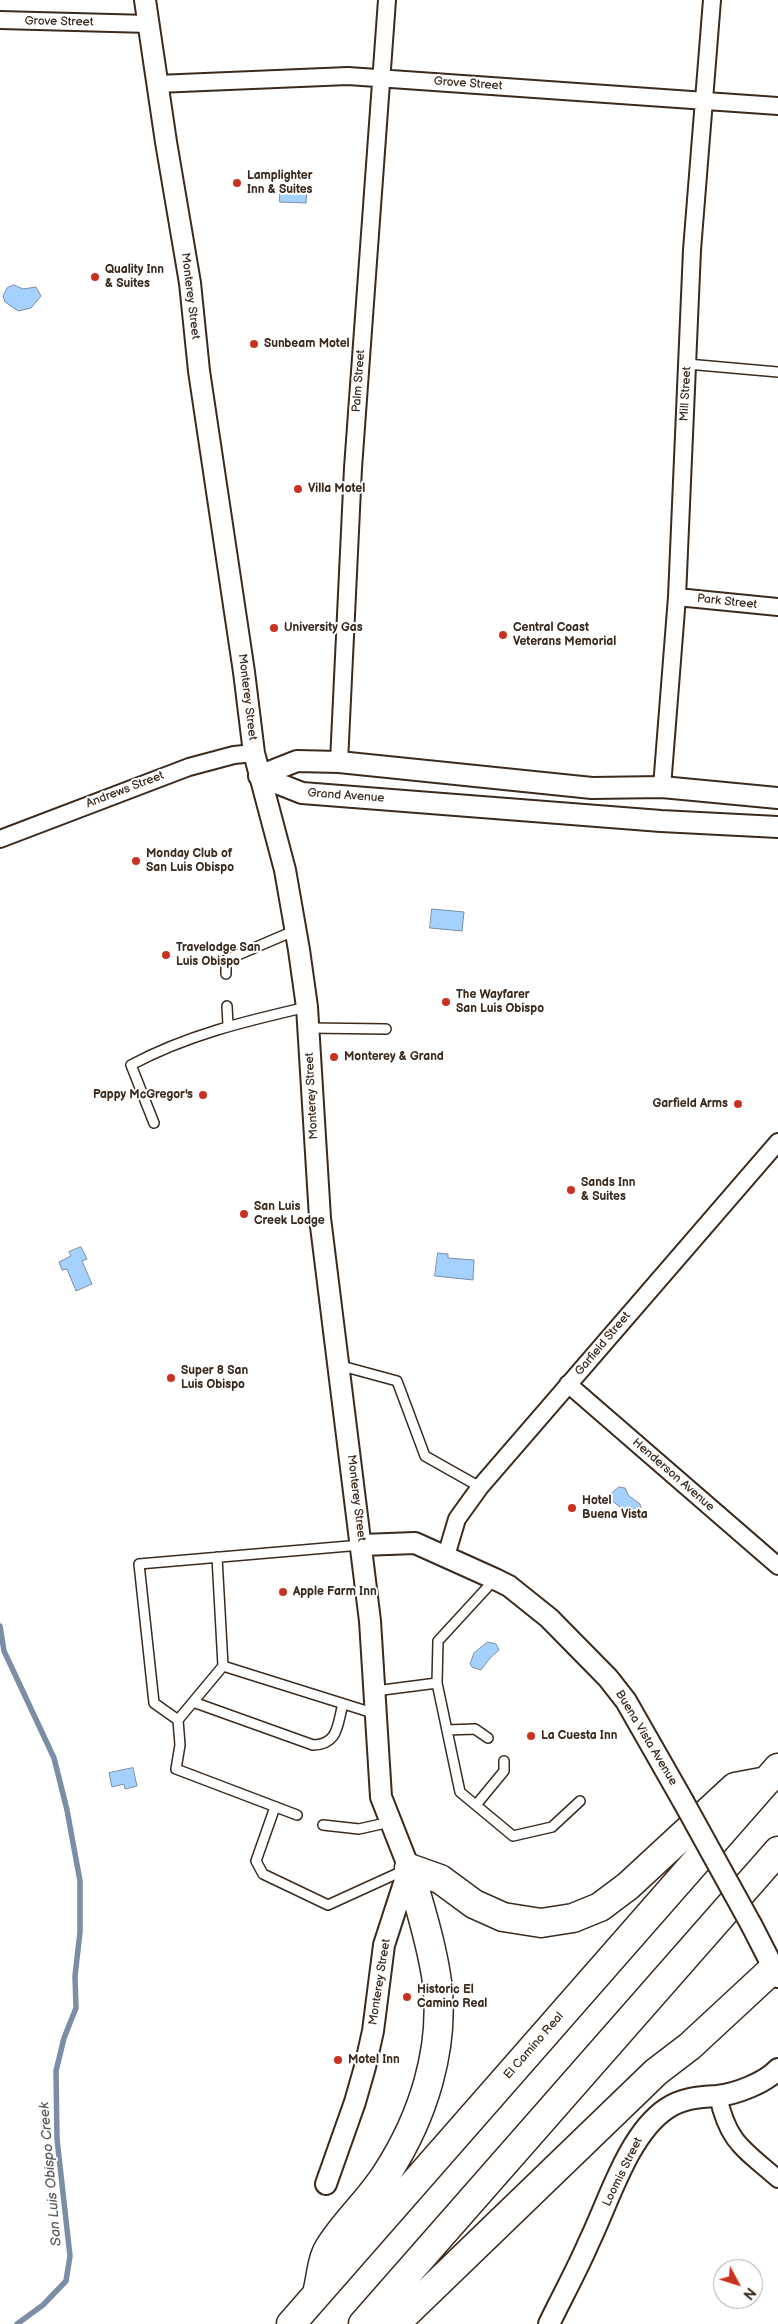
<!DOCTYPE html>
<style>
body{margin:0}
#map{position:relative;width:778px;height:2324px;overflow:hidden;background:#fff;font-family:"Balsamiq Sans",sans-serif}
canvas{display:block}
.north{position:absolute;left:713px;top:2259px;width:50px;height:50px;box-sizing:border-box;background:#fff;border:1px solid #b1aaa5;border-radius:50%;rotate:130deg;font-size:14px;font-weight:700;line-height:20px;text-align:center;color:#3b2a1e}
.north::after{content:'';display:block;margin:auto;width:18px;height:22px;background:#c8321e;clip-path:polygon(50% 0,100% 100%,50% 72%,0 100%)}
</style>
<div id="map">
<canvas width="778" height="2324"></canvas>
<div class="north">N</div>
</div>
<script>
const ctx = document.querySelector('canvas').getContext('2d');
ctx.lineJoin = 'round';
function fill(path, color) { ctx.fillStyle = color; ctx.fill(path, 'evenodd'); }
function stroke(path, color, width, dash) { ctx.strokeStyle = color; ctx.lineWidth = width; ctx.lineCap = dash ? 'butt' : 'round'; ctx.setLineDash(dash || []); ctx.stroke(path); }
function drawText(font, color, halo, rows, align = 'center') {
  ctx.font = font + ' "Balsamiq Sans",sans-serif'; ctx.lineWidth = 4; ctx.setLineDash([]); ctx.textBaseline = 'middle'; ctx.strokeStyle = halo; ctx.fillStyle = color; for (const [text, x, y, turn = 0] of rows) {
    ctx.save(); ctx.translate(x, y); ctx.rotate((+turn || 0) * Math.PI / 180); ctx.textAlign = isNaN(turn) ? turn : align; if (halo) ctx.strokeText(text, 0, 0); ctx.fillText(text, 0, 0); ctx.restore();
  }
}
const water = new Path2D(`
 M280,186L307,188L306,203L280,202Z
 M14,285L23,289L36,287L41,296L31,308L18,311L5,302L3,296L7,288Z
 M432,909L464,912L462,931L430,928Z
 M81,1247L87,1259L82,1261L92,1284L76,1291L67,1269L62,1270L59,1262L71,1256L69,1252Z
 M438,1253L448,1254V1258L474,1260L473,1280L435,1276Z
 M619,1487L625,1488L628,1495L640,1504L641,1508L635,1515L628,1517L620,1507L611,1500L610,1495Z
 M488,1642L496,1644L499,1650L490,1658L481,1670L472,1667L470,1664L474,1653Z
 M133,1768L137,1786L125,1789L124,1784L112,1787L109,1773Z`);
fill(water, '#a5d1ff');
stroke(water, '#7b8ea5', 1);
stroke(new Path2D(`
 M0,1626L4,1651L54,1758L67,1810L80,1881V1932L75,1976L76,2008L64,2038L56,2071L57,2139L70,2256L66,2281L43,2305L17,2324`), '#7b8ea5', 5.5);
const service = new Path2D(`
 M687,364L778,372
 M226,974V960L296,930
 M227,1006L228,1025
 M309,1028L386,1029
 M154,1123L131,1065C187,1035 246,1021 307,1007
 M338,1365L397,1381L425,1456L480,1487
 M217,1557L223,1666L376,1714
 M223,1666L178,1720L180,1745L176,1769L297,1815
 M437,1683L460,1792L513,1836L552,1827L580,1801
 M375,1691L437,1683L438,1641L495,1579
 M193,1702L313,1745C339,1744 337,1725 343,1704
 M178,1720L154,1703L139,1564L361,1545
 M447,1730L475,1729L488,1738
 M476,1805L504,1771V1761
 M275,1807L256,1861L263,1874L328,1905L407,1869
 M323,1825L359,1829L390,1822`);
const minor = new Path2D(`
 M0,20L149,24
 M157,84L348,76L778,106
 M677,597L778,607
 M339,762L353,468L387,0
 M662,787L677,597L692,250L712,0
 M0,839L189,767L234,755L254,753
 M568,1384L778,1566
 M446,1556L457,1519L480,1487L778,1142
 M718,2096C728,2143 744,2149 778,2179`);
const tertiary = new Path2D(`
 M145,0L166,142L190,283L199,371L244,672L254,753L285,870L299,950L307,1007L320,1218L370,1621L381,1797L409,1868L384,1945L373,2031L365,2067L355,2102L326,2184
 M259,776L302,793L661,821L778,827
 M259,776L297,761L339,762L592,788L662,787L778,798
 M362,1545L415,1543L495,1579L509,1586L549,1618L608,1678L626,1701L683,1801
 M752,1926L778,1977
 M549,2324C562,2297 577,2270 589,2242C609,2201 628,2135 666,2109C682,2098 699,2097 717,2096C736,2094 765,2083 778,2069`);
const motorway = new Path2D(`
 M409,1868L440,1879L474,1904L503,1917L541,1923L573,1918L600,1907L628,1886L735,1787L767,1781
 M318,2289C321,2277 322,2259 329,2248C345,2222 370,2200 387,2173C423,2117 445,2049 437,1982C432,1944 419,1905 409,1868
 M291,2324L778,1768
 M363,2324L778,1851
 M395,2324L656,2072L690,2046L773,1969`);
stroke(service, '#3b2a1e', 12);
stroke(minor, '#3b2a1e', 20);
stroke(tertiary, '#3b2a1e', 24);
stroke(motorway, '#3b2a1e', 31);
stroke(service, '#fff', 9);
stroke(minor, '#fff', 16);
stroke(tertiary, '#fff', 20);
stroke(motorway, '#fff', 28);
const tertiaryBridge = new Path2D(`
 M683,1801L752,1926`);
stroke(tertiaryBridge, '#3b2a1e', 24, []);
stroke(tertiaryBridge, '#fff', 20);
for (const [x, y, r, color] of [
 [237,183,5,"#c8321e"],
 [95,277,5,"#c8321e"],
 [254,344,5,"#c8321e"],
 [298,489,5,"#c8321e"],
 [274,628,5,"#c8321e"],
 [503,635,5,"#c8321e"],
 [136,861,5,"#c8321e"],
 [166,955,5,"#c8321e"],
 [446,1002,5,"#c8321e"],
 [334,1057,5,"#c8321e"],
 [203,1095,5,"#c8321e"],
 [738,1104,5,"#c8321e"],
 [571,1190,5,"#c8321e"],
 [244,1214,5,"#c8321e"],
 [171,1378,5,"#c8321e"],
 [572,1508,5,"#c8321e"],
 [283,1592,5,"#c8321e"],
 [531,1736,5,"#c8321e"],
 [407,1997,5,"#c8321e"],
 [338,2060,5,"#c8321e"]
]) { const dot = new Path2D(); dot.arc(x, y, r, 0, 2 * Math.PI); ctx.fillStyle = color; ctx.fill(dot); stroke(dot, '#fff', 2); }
drawText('12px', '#3b2a1e', '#fff', [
 ["Grove Street",59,22,1],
 ["Grove Street",468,84,4],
 ["Monterey Street",190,296,83],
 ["Palm Street",359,381,-86],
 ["Mill Street",686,394,-87],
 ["Park Street",727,602,6],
 ["Monterey Street",247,697,83],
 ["Andrews Street",125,790,-21],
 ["Grand Avenue",346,796,4],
 ["Monterey Street",312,1096,-93],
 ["Garfield Street",603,1344,-50],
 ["Henderson Avenue",673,1475,41],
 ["Monterey Street",356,1498,83],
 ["Buena Vista Avenue",646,1738,59],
 ["Monterey Street",380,1982,-81],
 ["El Camino Real",534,2046,-49],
 ["Loomis Street",623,2172,-64]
]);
drawText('bold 12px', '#3b2a1e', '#fff', [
 ["Lamplighter",247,176],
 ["Inn & Suites",247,190],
 ["Quality Inn",105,270],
 ["& Suites",105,284],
 ["Sunbeam Motel",264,344],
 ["Villa Motel",308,489],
 ["University Gas",284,628],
 ["Central Coast",513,628],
 ["Veterans Memorial",513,642],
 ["Monday Club of",146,854],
 ["San Luis Obispo",146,868],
 ["Travelodge San",176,948],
 ["Luis Obispo",176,962],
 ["The Wayfarer",456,995],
 ["San Luis Obispo",456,1009],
 ["Monterey & Grand",344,1057],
 ["Pappy McGregor's",193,1095,"right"],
 ["Garfield Arms",728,1104,"right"],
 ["Sands Inn",581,1183],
 ["& Suites",581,1197],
 ["San Luis",254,1207],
 ["Creek Lodge",254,1221],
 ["Super 8 San",181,1371],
 ["Luis Obispo",181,1385],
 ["Hotel",582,1501],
 ["Buena Vista",582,1515],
 ["Apple Farm Inn",293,1592],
 ["La Cuesta Inn",541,1736],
 ["Historic El",417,1990],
 ["Camino Real",417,2004],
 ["Motel Inn",348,2060]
], 'left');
drawText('italic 14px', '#5b5c62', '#fff', [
 ["San Luis Obispo Creek",51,2174,-95]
]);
</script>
